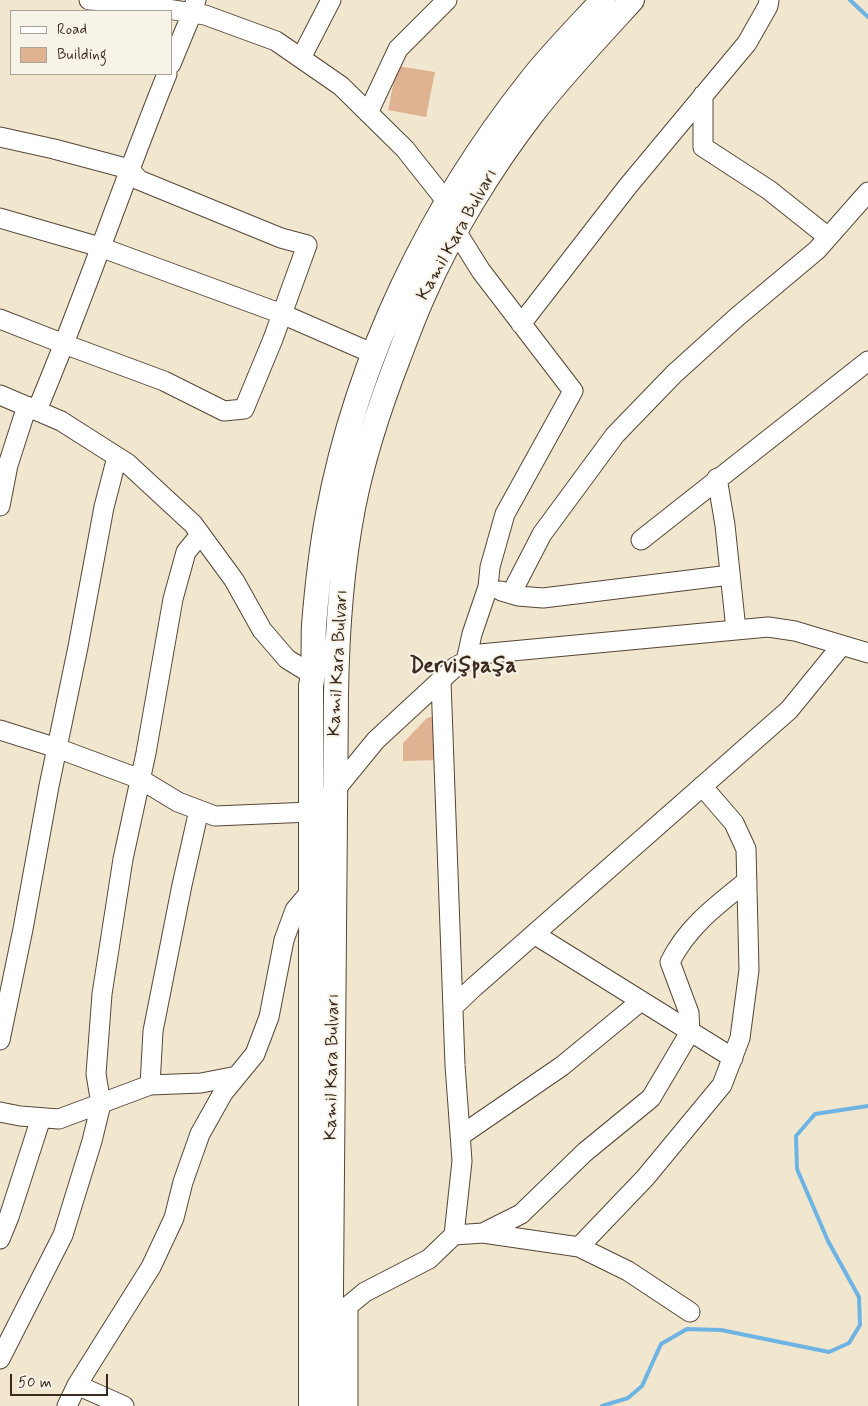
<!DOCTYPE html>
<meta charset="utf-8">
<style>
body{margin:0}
#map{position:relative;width:868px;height:1406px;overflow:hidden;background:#f1e6ce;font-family:Mynerve,sans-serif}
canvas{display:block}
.legend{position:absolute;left:10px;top:10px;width:162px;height:65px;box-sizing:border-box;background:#f7f3e8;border:1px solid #aca397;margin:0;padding:6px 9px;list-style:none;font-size:15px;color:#3b2a1e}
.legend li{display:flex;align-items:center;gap:10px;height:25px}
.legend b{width:25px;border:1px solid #aca397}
.scale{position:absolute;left:10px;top:1374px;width:98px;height:22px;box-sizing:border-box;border:2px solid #3b2a1e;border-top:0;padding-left:6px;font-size:15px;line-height:18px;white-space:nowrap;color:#3b2a1e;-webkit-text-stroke:4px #f7f3e8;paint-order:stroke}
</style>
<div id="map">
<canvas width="868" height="1406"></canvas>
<ul class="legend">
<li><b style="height:6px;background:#fff"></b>Road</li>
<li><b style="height:14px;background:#dfb391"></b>Building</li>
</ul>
<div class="scale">50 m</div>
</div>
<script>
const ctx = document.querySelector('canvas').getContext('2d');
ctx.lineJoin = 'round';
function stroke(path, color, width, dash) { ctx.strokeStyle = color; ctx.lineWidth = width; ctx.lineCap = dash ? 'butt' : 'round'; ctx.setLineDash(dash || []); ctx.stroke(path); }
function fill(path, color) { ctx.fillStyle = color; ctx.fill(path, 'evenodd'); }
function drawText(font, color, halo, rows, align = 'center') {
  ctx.font = font + ' Mynerve,sans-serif'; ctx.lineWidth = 4; ctx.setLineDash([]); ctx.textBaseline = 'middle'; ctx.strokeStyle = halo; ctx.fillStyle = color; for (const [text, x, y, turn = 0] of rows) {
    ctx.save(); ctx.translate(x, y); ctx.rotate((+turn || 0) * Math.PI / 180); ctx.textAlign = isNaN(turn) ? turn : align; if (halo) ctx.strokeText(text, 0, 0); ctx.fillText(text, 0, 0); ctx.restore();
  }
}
stroke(new Path2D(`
 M850,0L868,17
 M602,1406L628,1398L642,1386L661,1344L687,1329L721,1330L829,1352L849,1343L860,1325L859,1297L828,1241L797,1169L796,1136L815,1114L868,1106`), '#6db4e4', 4);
fill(new Path2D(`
 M397,66L435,72L426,117L388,110Z
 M436,716L438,760L403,761V743L427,718Z`), '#dfb391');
const minor = new Path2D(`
 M89,0L124,2L205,15L276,41L341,86L405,149L447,202L456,231L481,271L573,391L505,514L490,567L488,587L472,634L466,661
 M301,58L331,0
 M171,64L192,13L196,0
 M703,95V147L769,190L828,237
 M368,113L398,49L447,0
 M0,137L54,149L129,169L139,180L281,238L307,245L273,339L244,409L224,411L164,381L64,344L0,319
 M0,218L100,247L282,314L374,354
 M521,324L628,186L747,43L768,6L769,0
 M0,395L61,421L127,463L193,524L234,580L262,630L287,659L313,675
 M37,410C84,299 122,185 167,74
 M717,478L725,525L736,630
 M0,506L8,465L27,406
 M641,540L868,361
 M501,591L518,596L543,598L730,575
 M511,594L542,534L615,435L674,374L737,317L817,250L868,192
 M0,730L57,748L140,779L178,802L215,816L311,812L335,790L376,740L455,667L480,654L768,627L795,631L868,653
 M534,934L733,1058
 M453,1007L474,987L789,710L842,645
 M0,1040L23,929L49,786L78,647L104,507L117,457
 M150,1085L153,1031L182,885L199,810
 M0,1112L20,1116L59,1119L150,1085L201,1083L237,1076
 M460,1136L562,1066L641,1001
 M483,1233L521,1214L585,1152L651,1098L690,1032L689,1013L670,962C687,927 717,905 747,881
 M454,1235L483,1233L579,1247L628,1271L690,1312
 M0,1239L9,1217L41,1118
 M579,1247L645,1178L722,1085L740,1038L749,970L746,849L734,823L702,786
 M0,1359L63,1235L92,1141L101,1104L96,1074L102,994L123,859L146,753L173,599L186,552L200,535
 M77,1385L124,1406
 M67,1406L77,1385L151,1267L174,1218L183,1182L200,1134L223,1093L255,1054L269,1017L284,940L295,910L311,891
 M348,1406V1306L365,1292L429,1259L454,1235L462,1161L455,1065L441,681`);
const major = new Path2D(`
 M311,1406V686C315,666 313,645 314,625C317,588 321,551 328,514C358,355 431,206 531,80C553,52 579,26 603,0
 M330,1406L336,694C337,632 341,570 353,508C363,457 379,408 398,359C406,338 414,316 424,294C450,234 492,166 532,114C563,74 598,37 632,0`);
stroke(minor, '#564638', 21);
stroke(major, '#564638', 26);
stroke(minor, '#fff', 19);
stroke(major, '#fff', 24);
drawText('18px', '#3b2a1e', '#f7f3e8', [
 ["Kamil Kara Bulvarı",458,235,-61],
 ["Kamil Kara Bulvarı",339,663,-87],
 ["Kamil Kara Bulvarı",333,1067,-89]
]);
drawText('bold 22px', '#3b2a1e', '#f7f3e8', [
 ["Dervişpaşa",463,667]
]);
</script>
